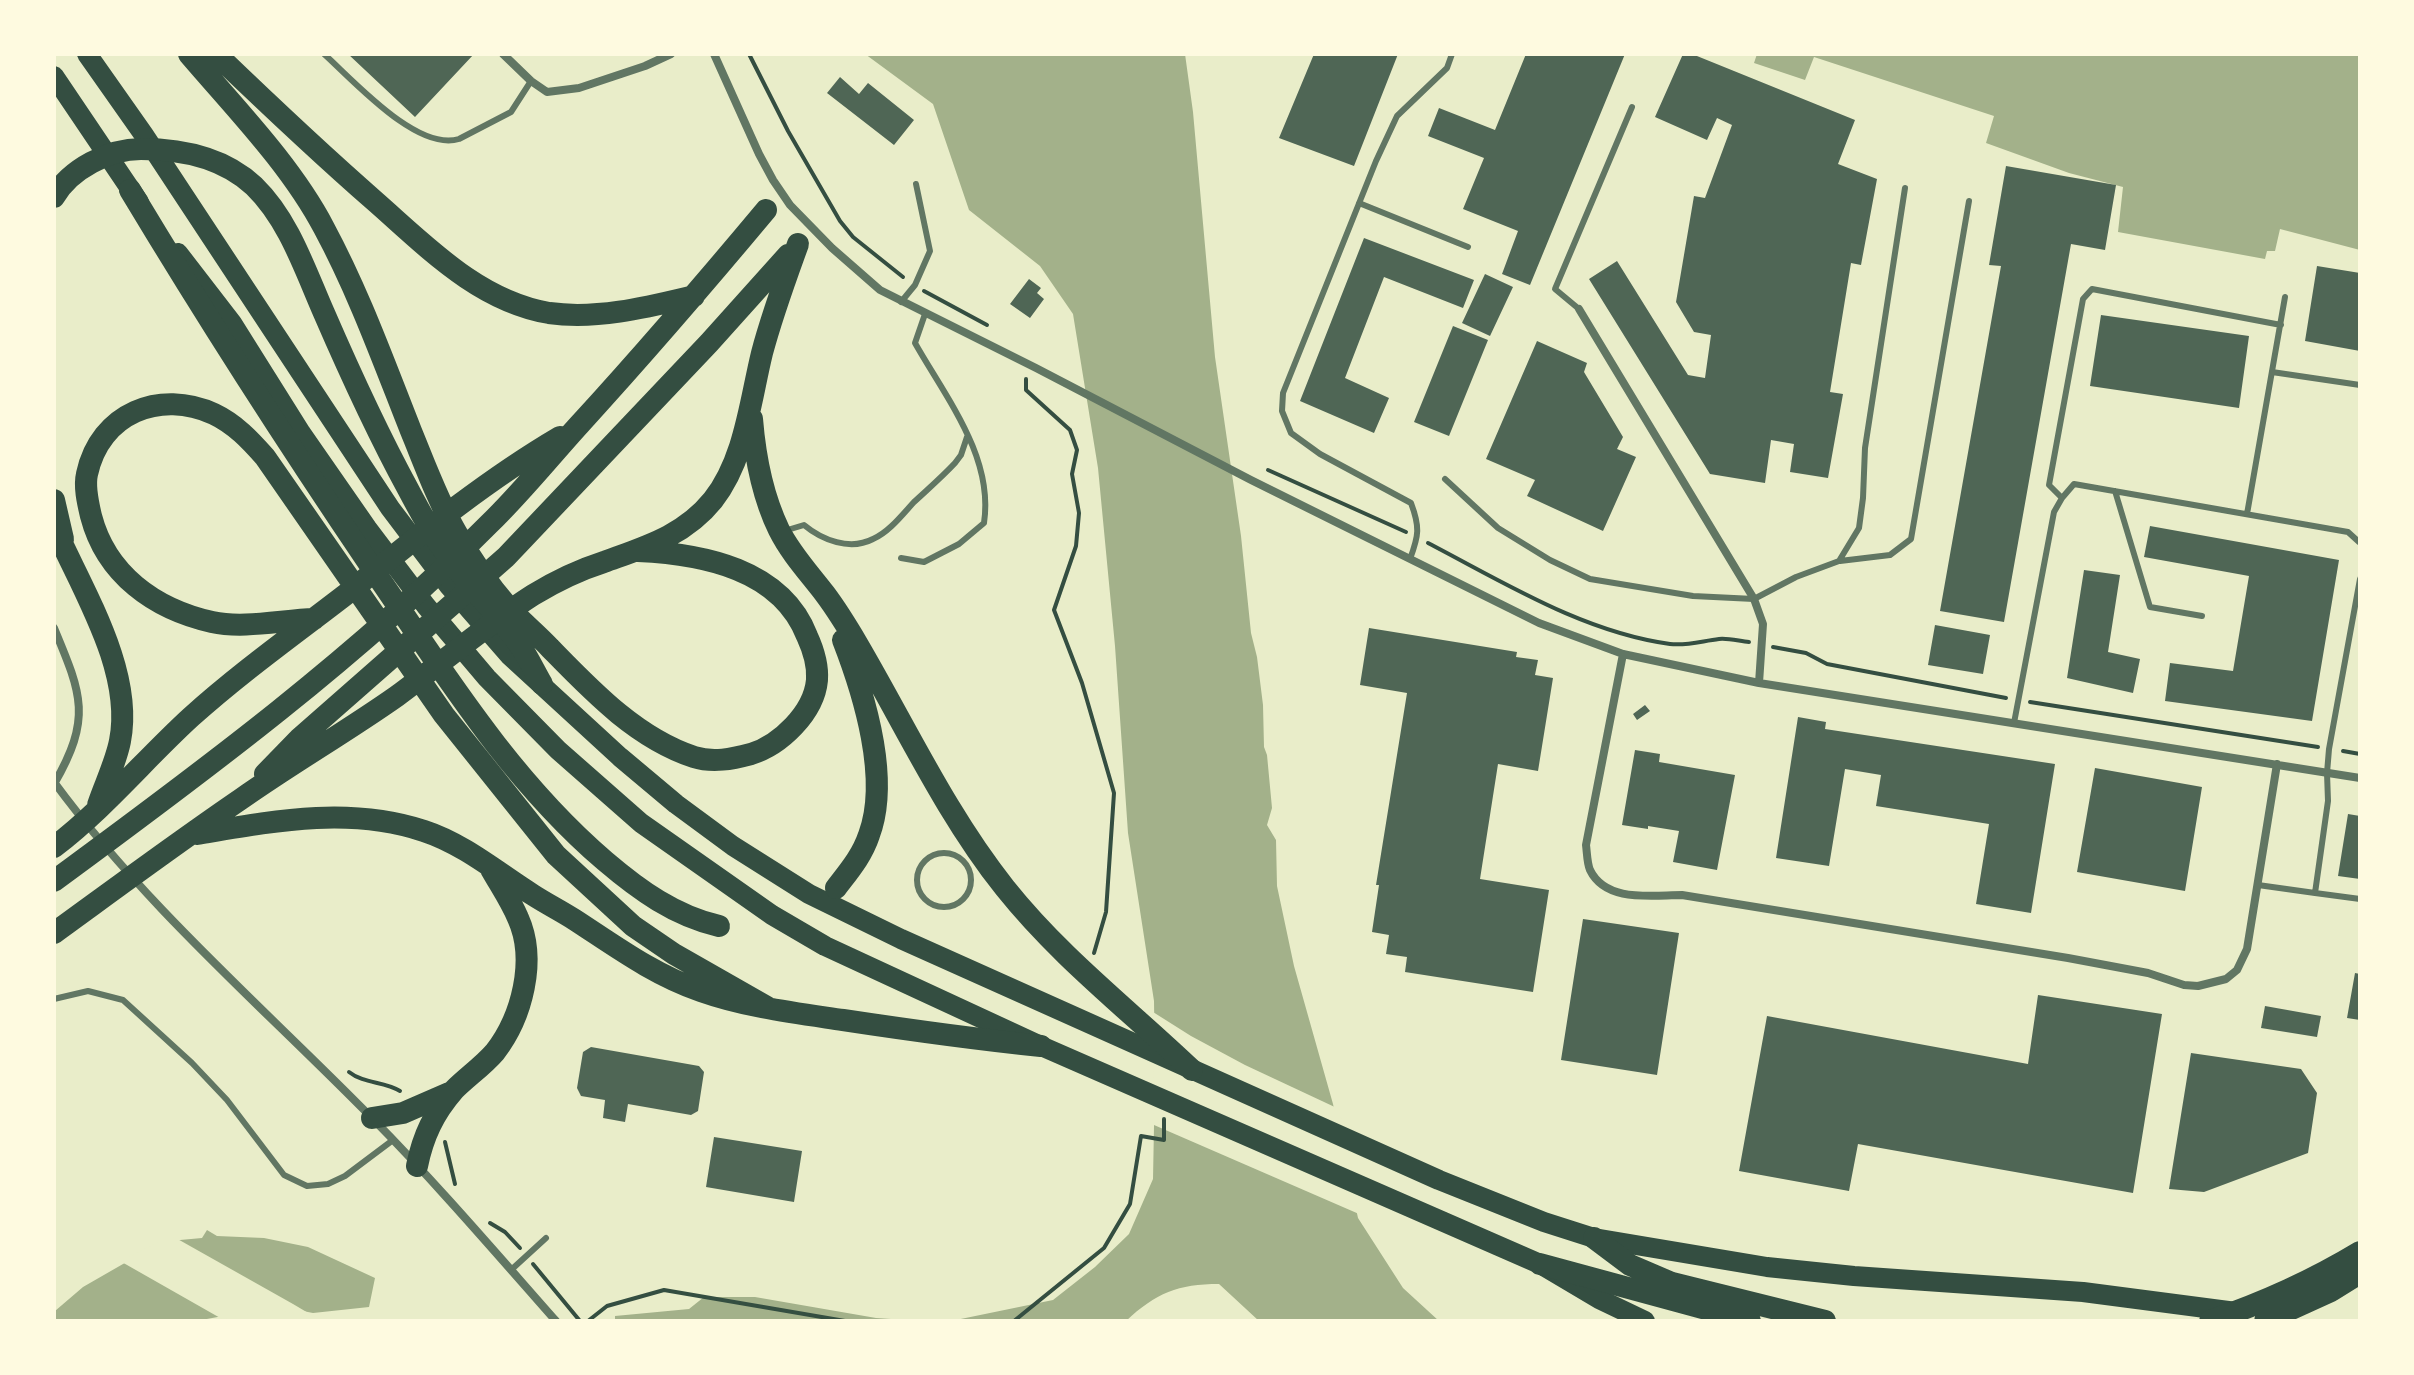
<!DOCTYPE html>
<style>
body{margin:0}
#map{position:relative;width:2414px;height:1375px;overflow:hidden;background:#e9edc9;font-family:"Fira Sans",sans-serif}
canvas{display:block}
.frame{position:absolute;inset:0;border:56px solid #fefae0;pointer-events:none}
</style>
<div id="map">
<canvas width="2414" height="1375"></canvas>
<div class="frame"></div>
</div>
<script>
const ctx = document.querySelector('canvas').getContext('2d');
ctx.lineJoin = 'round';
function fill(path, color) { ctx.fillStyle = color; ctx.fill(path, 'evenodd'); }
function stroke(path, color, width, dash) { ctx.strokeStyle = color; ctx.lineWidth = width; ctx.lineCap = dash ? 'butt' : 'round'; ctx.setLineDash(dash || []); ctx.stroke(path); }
fill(new Path2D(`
 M865,54H1185L1193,112L1215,357L1241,536L1251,633L1257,657L1263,705L1264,747L1267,755L1272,808L1267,825L1276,840L1277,886L1294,966L1333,1104L1358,1218L1403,1288L1439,1321H1259L1219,1284C1178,1284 1156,1293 1126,1321H951L1053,1300L1095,1267L1129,1234L1153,1179L1155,1074L1154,1001L1128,833L1115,646L1098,468L1073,314L1040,266L969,210L933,104Z
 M1757,54H2360V250L2280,229L2275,251H2267L2265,259L2118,232L2123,187L2069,173L1986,143L1994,116L1814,57L1805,80L1754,63Z
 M207,1230L217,1236L264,1238L308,1247L375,1278L369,1307L313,1313L277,1306L196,1321H54L55,1311L83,1287L123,1264L169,1241L202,1238Z
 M704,1297H755L876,1318L921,1321H615V1316L689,1309Z`), '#a3b18a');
fill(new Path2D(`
 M1153,1012L1191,1036L1245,1065L1339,1109L1357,1192L1359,1214L1154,1125Z
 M174,1237L293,1304L315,1317L277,1310L222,1319L120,1261L167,1238Z`), '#e9edc9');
fill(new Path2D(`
 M348,54H474L415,117Z
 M1314,54H1398L1354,166L1279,138Z
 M1526,54H1625L1530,285L1502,274L1518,231L1463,209L1484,158L1428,136L1439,108L1495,130Z
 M1683,54H1692L1855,120L1838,164L1877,179L1861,265L1851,263L1830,392L1843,394L1828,478L1790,472L1794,444L1771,440L1765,483L1710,474L1589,279L1617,261L1688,375L1705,378L1711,335L1694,332L1676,302L1694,196L1705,198L1732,125L1717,118L1707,140L1655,117Z
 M840,77L859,94L868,83L914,120L894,145L827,93Z
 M2006,166L2116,185L2105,250L2071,244L2004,622L1940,611L2001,266L1989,265Z
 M1364,238L1474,280L1463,308L1384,277L1345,378L1389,398L1374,433L1300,401Z
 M2317,266L2360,273V351L2305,341Z
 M1485,274L1513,287L1490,336L1462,323Z
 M1029,279L1041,288L1037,293L1044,299L1030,318L1010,304Z
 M2101,315L2249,336L2239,408L2090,386Z
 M1453,326L1488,340L1449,436L1414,422Z
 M1537,341L1587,363L1584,372L1623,437L1617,449L1636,457L1603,531L1527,496L1535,480L1486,459Z
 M2150,526L2339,560L2312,721L2165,701L2170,663L2233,671L2249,576L2144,557Z
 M2084,570L2120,575L2108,652L2140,659L2133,693L2067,678Z
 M1935,625L1990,635L1983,674L1928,665Z
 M1369,628L1517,652L1516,657L1538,660L1535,675L1553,678L1538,771L1498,764L1480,879L1549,890L1533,992L1405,972L1407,957L1386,954L1389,935L1372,932L1379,885H1376L1407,693L1360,685Z
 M1645,705L1650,711L1637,720L1633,714Z
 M1798,717L1826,722L1825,729L2055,764L2031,913L1976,904L1989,824L1876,806L1881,775L1845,769L1829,866L1776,858Z
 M1635,750L1660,754L1659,762L1735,775L1717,870L1673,862L1679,831L1648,826V829L1622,825Z
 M2095,768L2202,787L2185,891L2077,872Z
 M2348,814L2360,816V879L2338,876Z
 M1583,919L1679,933L1657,1075L1561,1060Z
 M2355,973L2360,974V1020L2347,1018Z
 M2038,995L2162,1014L2133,1193L1858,1144L1849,1191L1739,1171L1767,1016L2028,1064Z
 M2265,1006L2321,1016L2317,1037L2261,1028Z
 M591,1047L699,1066L704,1072L698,1111L691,1115L628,1104L625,1122L603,1118L605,1100L581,1096L577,1088L583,1052Z
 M2191,1053L2301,1069L2317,1093L2308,1153L2204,1192L2169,1189Z
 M714,1137L802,1151L794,1202L706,1187Z`), '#4f6655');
stroke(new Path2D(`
 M749,54L788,131L840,221L853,237L903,277
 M924,291L987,325
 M1026,379V390L1070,430L1077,450L1072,474L1079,513L1076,546L1054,610L1082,683L1114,793L1106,912L1094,953
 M1268,470L1406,532
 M1428,543C1505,583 1583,632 1670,644C1687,646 1702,641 1719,639C1728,638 1739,641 1749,642
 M1773,647L1806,653L1827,664L2006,698
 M54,694V728
 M2030,702L2318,747
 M2343,751L2360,754
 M349,1072C364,1084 384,1081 400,1091
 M445,1142L455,1184
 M490,1223L505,1232L520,1248
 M533,1264L580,1321
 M588,1321L607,1306L664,1290L845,1321
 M1014,1321L1104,1248L1130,1204L1141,1136L1164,1140V1119`), '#344e41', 4);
stroke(new Path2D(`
 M324,54C353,80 417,152 459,139L511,112L531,81
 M1359,203L1468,247
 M901,302L915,285L930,251L916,184
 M1579,309L1555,289L1632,107
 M2272,372L2360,385
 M1445,479L1498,528L1550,560L1590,579L1693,596L1754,599L1796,577L1839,561L1859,528L1863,498L1865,448L1905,188
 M2115,491L2150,607L2202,616
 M2062,498L2049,485L2083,299L2092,289L2281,325
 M2247,514L2285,297
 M784,531L804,525C822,540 850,551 873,539C889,532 902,515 914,502C928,489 942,477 955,463L961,455L967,437
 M901,558L924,562L959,544L984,523C994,457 946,398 915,343L925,314
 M1410,559C1419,535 1420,527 1411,503L1320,454L1291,433L1282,411L1283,393L1376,161L1397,116L1447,68L1452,54
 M1840,561L1890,555L1911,539L1969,201
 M2360,579L2329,749L2327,773L2328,801L2315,893L2360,899
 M2014,723L2054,512L2062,498L2074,484L2348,532L2359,542
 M917 880a27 27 0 1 1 54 0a27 27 0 1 1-54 0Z
 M2258,885L2315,893
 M54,999L88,991L123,1000L192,1063L227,1100L284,1175L307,1186L328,1184L345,1176L393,1140
 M511,1270L546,1238`), '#617663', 6);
stroke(new Path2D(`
 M503,54L531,81L547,92L579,88L645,66L671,54
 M714,54L759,154L773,180L790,205L832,248L880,290L1036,368L1251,480L1539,623L1623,654L1759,683L2360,778
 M1579,309L1754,599L1763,624L1759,683
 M54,628C82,695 92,718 54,784
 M1623,654L1586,845C1587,852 1587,863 1590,870C1606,903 1652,895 1682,895L2068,958L2148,973L2184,985L2198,986L2226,979L2237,970L2247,949L2277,764
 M54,782C146,907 264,1008 372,1118C436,1183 496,1253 556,1321`), '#617663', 8);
stroke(new Path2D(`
 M87,54L144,135L390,508L449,586L510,656L620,757L676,804L733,846L809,894L901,939L1439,1180L1544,1222L1594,1238L1767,1267L1854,1276L2083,1292L2236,1312
 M54,76L139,202
 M178,253L232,323L301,433L367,528L426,606L487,678L558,750L641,823L772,915L825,946L1041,1046L1540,1264L1599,1299L1645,1321`), '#344e41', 20);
stroke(new Path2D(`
 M189,54C235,108 291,165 324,228C359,293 384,363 411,431C425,465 438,501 456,532C470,557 489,585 508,607C521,621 537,634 550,648C591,690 636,738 694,757C713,763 732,759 751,754C780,745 814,713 817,680C818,666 813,649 807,636C781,569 703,554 638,551
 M216,54C269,105 322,155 377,203C428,248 479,301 549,313C597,320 648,307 694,296
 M130,190C207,318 288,444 372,568C443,671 509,779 605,861C639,890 675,916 719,926
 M54,197C70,169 109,149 141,149C181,149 224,158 254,186C289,220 305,270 324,313C350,373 377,432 408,489C419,510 431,532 445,552C467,586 498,614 521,647C529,659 535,672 542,684
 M752,419C755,456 763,497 779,530C791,554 809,573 825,594C837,610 848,628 858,645C906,727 946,814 1005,888C1060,957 1129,1010 1192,1070
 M54,500L63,539
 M54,526C81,588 134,670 120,741C116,762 105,784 98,805
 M314,619C282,620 244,629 212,622C154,609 106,574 91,516C88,503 84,487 87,474C100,413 160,389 214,414C235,424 250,440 265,457L444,715L556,855L633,926L674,954L767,1007
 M265,774L300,738L506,557L709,343L788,255
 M197,834C273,821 349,806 424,831C464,844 498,873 533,895C547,904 561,911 575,920C615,946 654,975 701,991C746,1007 796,1013 843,1020C909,1030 974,1039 1041,1046
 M54,847C104,809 145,759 191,717C241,672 296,633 349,592C417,537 485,481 560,437
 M54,881C205,770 357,657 489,524C521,493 549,458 579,425C643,355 705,283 766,210
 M836,888C849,871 862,856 869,835C890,779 864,694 843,640
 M54,933C116,888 178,842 241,799C292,763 346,732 397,696C443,662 486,625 533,595C556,581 579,570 604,562C645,547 684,536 713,500C745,459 750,402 762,353C772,315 785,280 798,244
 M372,1118L403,1113L449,1093
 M417,1166C423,1136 434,1113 454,1090C467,1077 483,1066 495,1052C522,1017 537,960 518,918C511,901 500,885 491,869
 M1594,1238L1630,1265L1672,1283L1825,1321
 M1540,1264L1750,1321
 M2210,1321C2263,1303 2312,1281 2360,1252
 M2265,1321L2331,1291L2360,1273`), '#344e41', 22);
</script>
